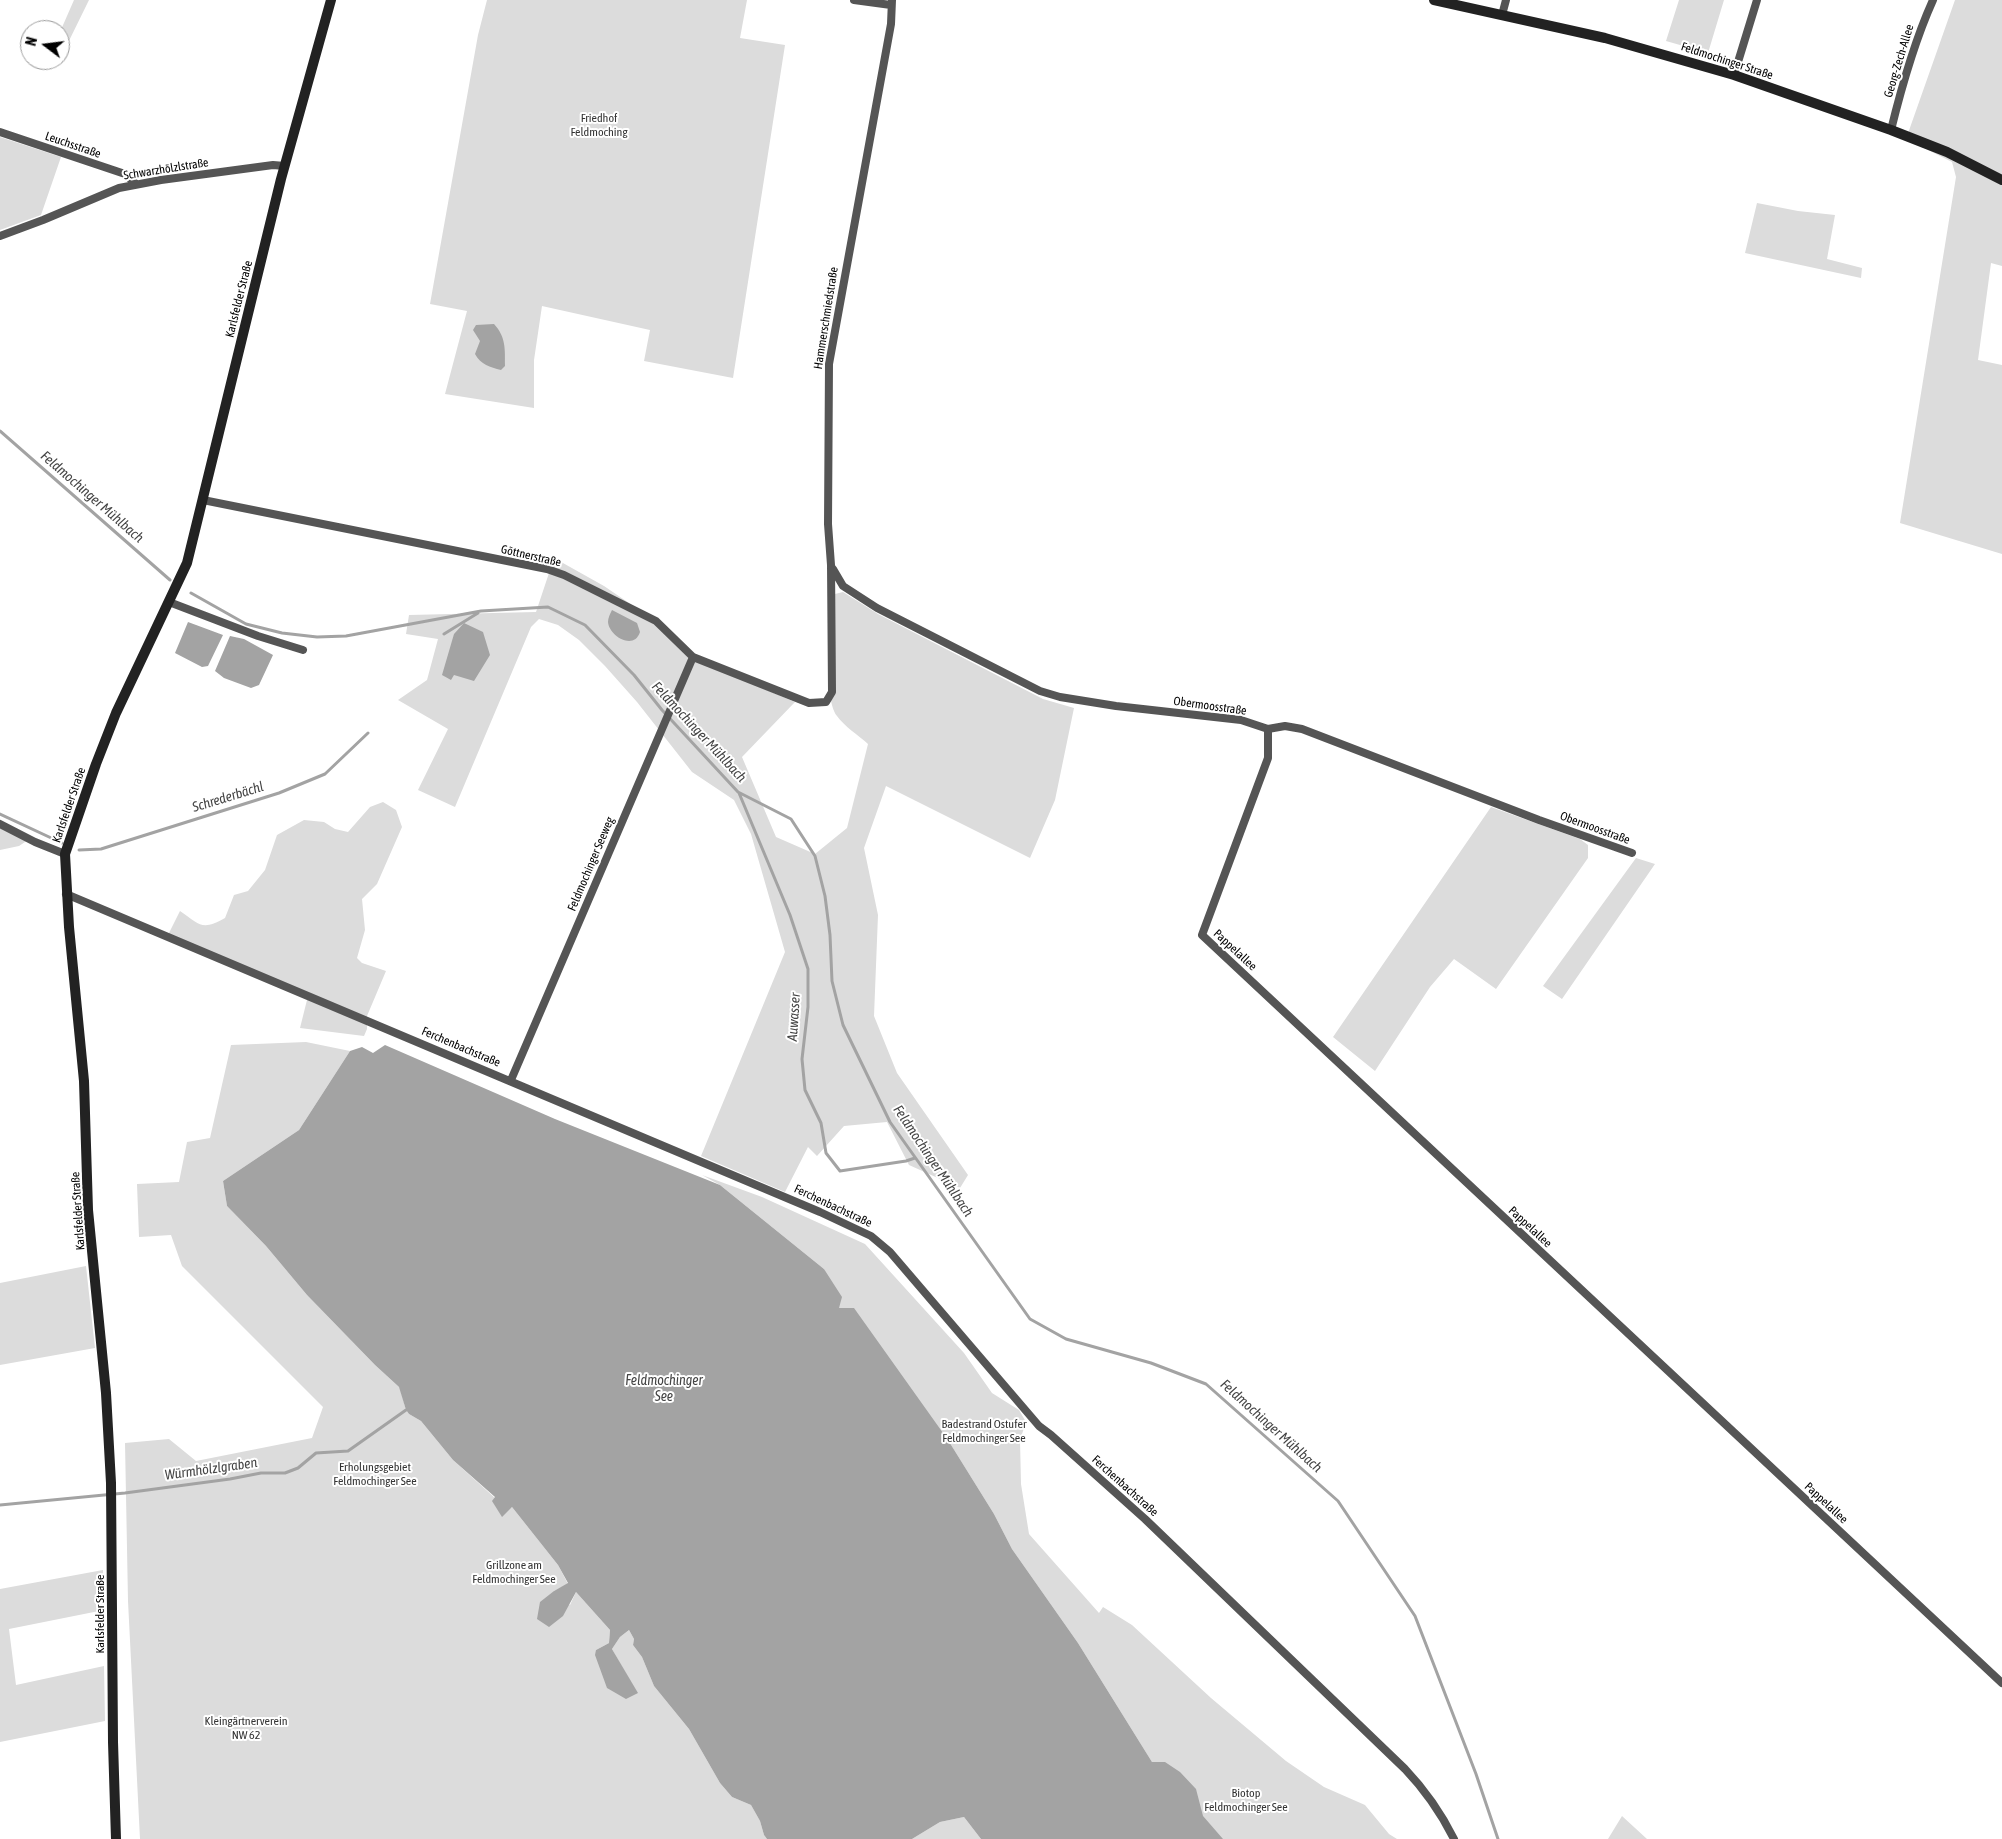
<!DOCTYPE html>
<meta charset="utf-8">
<style>
body{margin:0}
#map{position:relative;width:2002px;height:1839px;overflow:hidden;background:#fff;font-family:"Asap Condensed",sans-serif}
canvas{display:block}
.north{position:absolute;left:20px;top:20px;width:50px;height:50px;box-sizing:border-box;background:#fff;border:1px solid #999;border-radius:50%;rotate:285deg;font-size:14px;font-weight:700;line-height:20px;text-align:center;color:#000}
.north::after{content:'';display:block;margin:auto;width:18px;height:22px;background:#000;clip-path:polygon(50% 0,100% 100%,50% 72%,0 100%)}
</style>
<div id="map">
<canvas width="2002" height="1839"></canvas>
<div class="north">N</div>
</div>
<script>
const ctx = document.querySelector('canvas').getContext('2d');
ctx.lineJoin = 'round';
function fill(path, color) { ctx.fillStyle = color; ctx.fill(path, 'evenodd'); }
function stroke(path, color, width, dash) { ctx.strokeStyle = color; ctx.lineWidth = width; ctx.lineCap = dash ? 'butt' : 'round'; ctx.setLineDash(dash || []); ctx.stroke(path); }
function drawText(font, color, halo, rows, align = 'center') {
  ctx.font = font + ' "Asap Condensed",sans-serif'; ctx.lineWidth = 4; ctx.setLineDash([]); ctx.textBaseline = 'middle'; ctx.strokeStyle = halo; ctx.fillStyle = color; for (const [text, x, y, turn = 0] of rows) {
    ctx.save(); ctx.translate(x, y); ctx.rotate((+turn || 0) * Math.PI / 180); ctx.textAlign = isNaN(turn) ? turn : align; if (halo) ctx.strokeText(text, 0, 0); ctx.fillText(text, 0, 0); ctx.restore();
  }
}
fill(new Path2D(`
 M74,0H89L64,51L60,49V32Z
 M487,0H747L740,38L785,45L733,378L644,361L650,330L542,306L534,360V408L445,394L467,311L430,304L478,35Z
 M1679,0H1724L1708,53L1666,41Z
 M1955,0H2002V266L1991,263L1978,360L2002,365V554L1900,523L1956,177L1952,162L1906,139Z
 M0,137L61,157L41,215L0,230Z
 M1757,203L1798,211L1835,215L1827,259L1862,268L1861,278L1745,253Z
 M554,558L604,586L654,620L691,658L795,702L742,757L776,837L815,854L847,828L868,744C858,735 844,726 837,716C822,696 831,618 835,594L843,592L878,614L1043,699L1074,708L1055,800L1030,858L886,786L864,848L878,915L874,1016L897,1073L968,1175L960,1188L909,1165L887,1122L844,1126L817,1156L808,1147L785,1192L701,1156L785,952L751,834L734,800L692,772L637,702L605,666L579,640L558,625L539,619L531,627L455,807L418,790L448,729L398,700L427,680L438,639L406,634L409,615L536,612Z
 M383,802L396,810L402,827L377,884L362,899L365,930L357,958L362,963L386,971L367,1016V1029L364,1036L300,1028L308,996L167,937L180,911C200,925 202,931 225,918L234,895L248,891L265,870L277,835L304,820L324,822L335,829L348,832L370,807Z
 M1491,807L1580,839L1588,845V858L1496,989L1454,959L1430,987L1375,1071L1333,1037Z
 M0,826L28,840L19,846L0,850Z
 M1636,858L1655,864L1562,999L1543,986Z
 M306,1042L350,1051L299,1130L223,1181L227,1206L266,1246L307,1295L375,1365L400,1388L406,1410L409,1414L421,1421L453,1460L495,1498L502,1516L512,1507L558,1565L568,1584L554,1591L570,1605L576,1592L610,1630L609,1643L596,1650L637,1693L612,1649L620,1637L629,1630L634,1639L633,1645L642,1657L654,1686L689,1729L720,1783L732,1797L751,1805L760,1821L764,1835L767,1839H140L128,1601L125,1443L169,1439L196,1461L312,1438L323,1407L182,1266L171,1235L139,1237L137,1184L179,1182L187,1142L210,1138L231,1045Z
 M702,1175L762,1197L865,1244L964,1353L992,1393L1019,1410L1026,1422L1020,1440L1021,1484L1029,1534L1099,1613L1103,1607L1132,1625L1211,1698L1286,1761L1324,1787L1365,1805L1389,1834L1397,1839H1145L1152,1762L1078,1643L1012,1549L994,1514L948,1440L839,1308L824,1269L720,1185Z
 M86,1266L95,1348L0,1365V1283Z
 M103,1570L104,1610L9,1629L16,1685L104,1666L105,1721L0,1742V1589Z
 M1622,1816L1647,1839H1608Z
 M964,1817L981,1839H912L940,1822Z`), '#dcdcdc');
fill(new Path2D(`
 M494,324C506,337 505,349 505,366L501,370C490,367 481,365 475,354L480,341L473,330L476,325Z
 M612,610L637,623L640,632C634,651 609,636 608,622C608,618 610,614 612,610Z
 M188,622L223,635L208,666L202,667L175,653Z
 M464,623L483,632L490,655L474,681L454,675L451,680L442,675L454,634Z
 M230,636L244,639L273,655L259,685L251,688L224,678L215,671Z
 M385,1045L555,1119L720,1185L824,1269L842,1297L839,1308H854L948,1440L994,1514L1012,1549L1078,1643L1152,1762H1165L1180,1772L1196,1789L1203,1816L1223,1839H981L964,1817L940,1822L912,1839H767L764,1835L760,1821L751,1805L732,1797L720,1783L689,1729L654,1686L642,1657L633,1645L634,1639L629,1630L620,1637L612,1649L638,1693L626,1699L607,1688L595,1655L596,1650L609,1643L610,1630L576,1592L563,1616L549,1627L537,1619L540,1602L554,1591L568,1583L558,1565L512,1507L502,1517L492,1501L495,1497L453,1460L421,1421L409,1414L406,1410L399,1387L375,1365L307,1295L266,1246L227,1206L223,1181L299,1130L350,1051L362,1047L373,1053Z`), '#a3a3a3');
stroke(new Path2D(`
 M0,431L170,580
 M191,593L246,624L282,633L317,637L346,636L481,611L548,607L585,625L634,675L662,710L738,792L791,819L815,856L825,896L830,935L832,981L843,1025L890,1122L1030,1319L1066,1339L1151,1363L1206,1384L1338,1501L1415,1616L1476,1774L1498,1839
 M444,634L478,613
 M739,793L790,915L808,969V1007L802,1059L805,1090L821,1123L826,1153L840,1171L906,1161L915,1158
 M0,814L62,843
 M79,850L101,849L279,793L325,774L368,733
 M0,1505L125,1493L230,1479L261,1473H285L298,1468L316,1453L348,1451L406,1410`), '#a3a3a3', 3);
stroke(new Path2D(`
 M854,0L891,5
 M1502,15L1506,0
 M1734,75L1757,0
 M1891,130C1902,85 1914,42 1933,0
 M0,132L125,174L136,184
 M0,236L43,220L119,188L161,180L273,165L285,166
 M203,500L547,569L564,575L656,621L693,657L809,703L826,702L832,692L831,565L828,524L829,364L891,24L892,0
 M833,569L843,586L877,608L1040,691L1060,697L1116,706L1241,720L1268,729L1285,726L1302,729L1539,820L1632,853
 M169,602L258,636L303,650
 M1268,729V758L1202,935L2002,1683
 M0,824L35,842L65,854
 M66,894L820,1212L871,1236L890,1252L1039,1426L1051,1435L1145,1519L1405,1769C1425,1790 1441,1813 1454,1839
 M511,1080L693,657`), '#555', 8);
stroke(new Path2D(`
 M1434,0L1605,38L1734,75L1891,130L1947,152L2002,180
 M116,1839L113,1742L111,1483L106,1393L88,1210L84,1081L69,927L65,854L96,764L116,713L187,563L281,179L331,0`), '#222', 10);
drawText('12px', '#000', '#fff', [
 ["Feldmochinger Straße",1727,61,18],
 ["Georg-Zech-Allee",1899,61,-73],
 ["Leuchsstraße",73,145,19],
 ["Schwarzhölzlstraße",166,169,-9],
 ["Karlsfelder Straße",239,299,-76],
 ["Hammerschmiedstraße",826,318,-81],
 ["Göttnerstraße",531,556,13],
 ["Obermoosstraße",1210,706,8],
 ["Karlsfelder Straße",69,805,-71],
 ["Obermoosstraße",1595,828,20],
 ["Feldmochinger Seeweg",591,864,-67],
 ["Pappelallee",1235,950,43],
 ["Ferchenbachstraße",461,1047,23],
 ["Ferchenbachstraße",833,1206,25],
 ["Karlsfelder Straße",78,1211,-94],
 ["Pappelallee",1530,1227,43],
 ["Ferchenbachstraße",1125,1486,42],
 ["Pappelallee",1826,1503,43],
 ["Karlsfelder Straße",100,1614,-90]
]);
drawText('12px', '#333', '#fff', [
 ["Friedhof",599,118],
 ["Feldmoching",599,132],
 ["Badestrand Ostufer",984,1424],
 ["Feldmochinger See",984,1438],
 ["Erholungsgebiet",375,1467],
 ["Feldmochinger See",375,1481],
 ["Grillzone am",514,1565],
 ["Feldmochinger See",514,1579],
 ["Kleingärtnerverein",246,1721],
 ["NW 62",246,1735],
 ["Biotop",1246,1793],
 ["Feldmochinger See",1246,1807]
]);
drawText('italic 14px', '#444', '#fff', [
 ["Feldmochinger Mühlbach",92,497,41],
 ["Feldmochinger Mühlbach",699,732,47],
 ["Schrederbächl",228,797,-17],
 ["Auwasser",794,1017,-86],
 ["Feldmochinger Mühlbach",933,1161,56],
 ["Feldmochinger",664,1381],
 ["See",664,1397],
 ["Feldmochinger Mühlbach",1271,1426,42],
 ["Würmhölzlgraben",211,1469,-8]
]);
</script>
